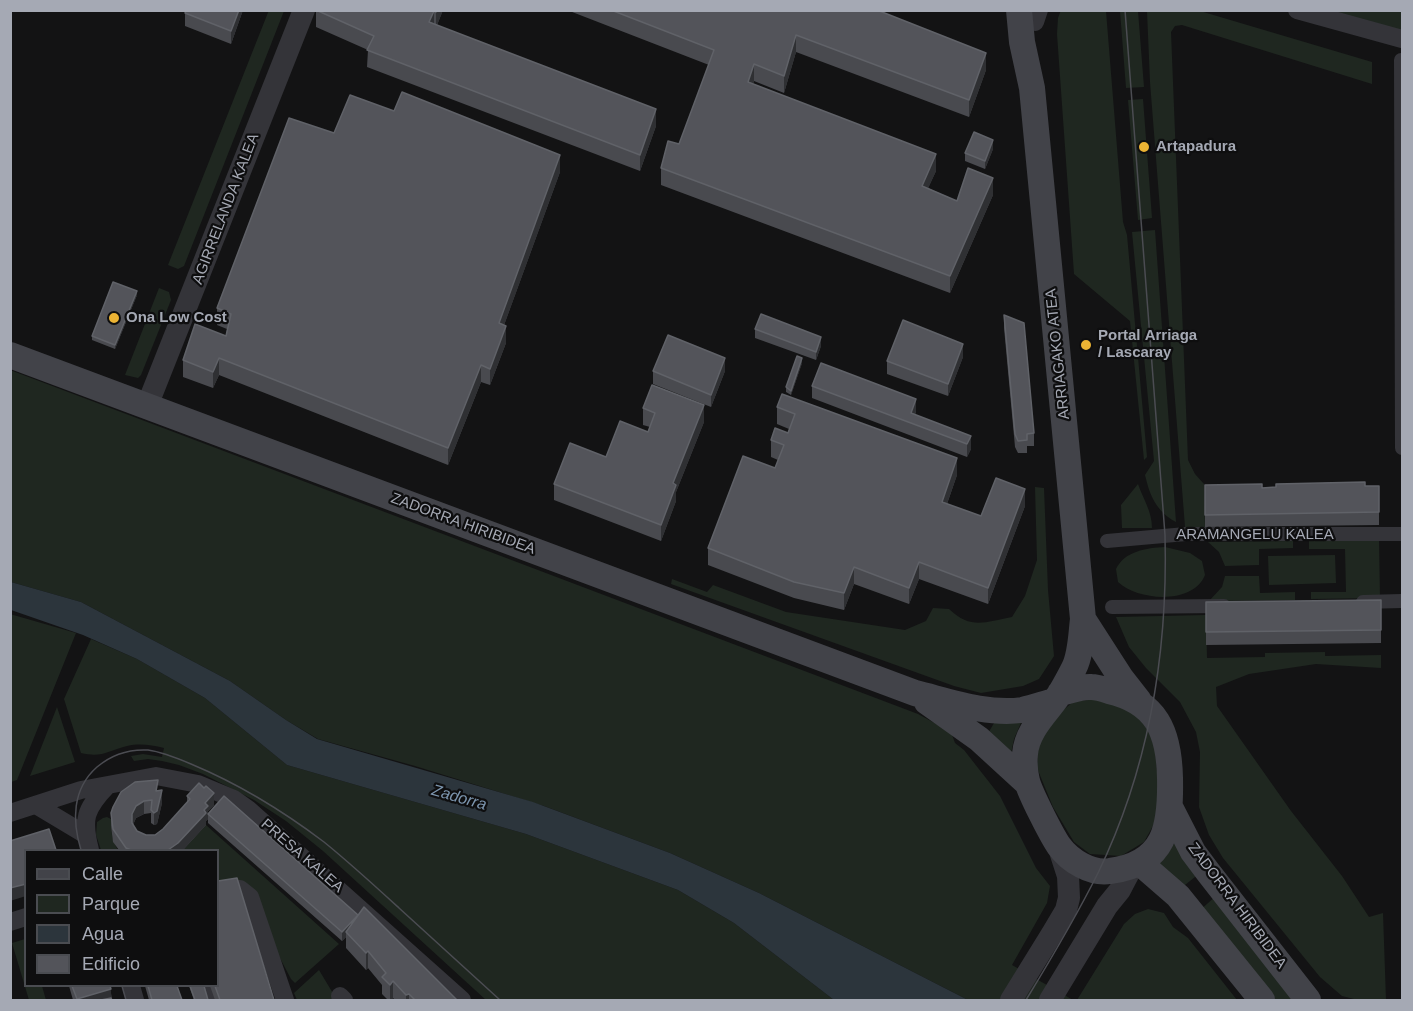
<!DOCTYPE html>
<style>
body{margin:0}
#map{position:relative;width:1413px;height:1011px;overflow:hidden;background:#131314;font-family:Helvetica,sans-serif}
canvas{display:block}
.frame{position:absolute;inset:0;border:12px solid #a5a9b4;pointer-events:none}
.legend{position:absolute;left:24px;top:849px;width:195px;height:138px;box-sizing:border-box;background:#0e0e0f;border:2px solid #4a4c51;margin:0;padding:8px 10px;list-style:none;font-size:18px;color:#a5a9b4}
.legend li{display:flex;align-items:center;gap:12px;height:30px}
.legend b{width:30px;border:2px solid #4a4c51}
</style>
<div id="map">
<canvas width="1413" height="1011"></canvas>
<div class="frame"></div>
<ul class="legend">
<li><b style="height:8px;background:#424349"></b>Calle</li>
<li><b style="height:16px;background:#1f2720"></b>Parque</li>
<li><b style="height:16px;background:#2c353c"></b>Agua</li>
<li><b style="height:16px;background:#53545a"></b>Edificio</li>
</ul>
</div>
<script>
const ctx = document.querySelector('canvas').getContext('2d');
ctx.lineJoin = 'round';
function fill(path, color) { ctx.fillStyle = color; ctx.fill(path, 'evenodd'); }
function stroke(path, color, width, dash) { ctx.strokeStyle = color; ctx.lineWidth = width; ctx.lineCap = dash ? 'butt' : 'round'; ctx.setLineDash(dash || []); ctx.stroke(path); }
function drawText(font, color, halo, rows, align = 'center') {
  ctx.font = font + ' Helvetica,sans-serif'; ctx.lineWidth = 4.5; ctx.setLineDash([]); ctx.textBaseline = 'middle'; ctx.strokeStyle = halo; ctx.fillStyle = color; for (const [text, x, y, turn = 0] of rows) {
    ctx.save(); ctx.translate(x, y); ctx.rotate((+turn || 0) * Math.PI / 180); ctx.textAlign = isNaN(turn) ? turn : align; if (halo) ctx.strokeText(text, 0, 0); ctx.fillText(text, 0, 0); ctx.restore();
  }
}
fill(new Path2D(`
 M269,10L284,11L184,266L178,269L168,265Z
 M1061,10L1106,11L1123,222L1127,235L1147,457L1144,460L1130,321L1074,274L1057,34L1058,18Z
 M1120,11H1138L1144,87L1126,88Z
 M1147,11H1200L1372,62V84L1182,25L1175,26L1171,32L1188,460L1195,474L1204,484L1205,527H1185L1150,82Z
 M1326,11H1402V31Z
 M1143,99L1152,218L1138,220L1128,100Z
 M1155,230L1176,522C1156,511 1150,496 1145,475L1154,461L1132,232Z
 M159,288L169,292L171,300L141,375L138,378L125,375Z
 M10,370L918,714L951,732L955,743L964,750L1000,796L1036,868L1050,886L1047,903L1012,965L1073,1000H968L759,893L670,853L544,806L415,766L318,739L286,720L230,681L81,602L11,582Z
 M1138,484C1143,499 1152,511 1152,528H1122L1121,505Z
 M1035,487L1044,488L1048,590L1054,656L1039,679L1023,686L981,693L954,686L671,584L672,579L707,592L713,585L786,612L905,630L926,621L933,608L949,609C971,630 985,622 1012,617L1025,596L1037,560Z
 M1379,539L1380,598L1311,599V592H1346L1345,549H1309V540Z
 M1293,541V548L1259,549V565L1225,566L1219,552L1208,542Z
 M1165,547L1190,553L1202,561L1205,575C1193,605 1138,601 1118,582L1116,569C1125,551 1146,548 1165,547Z
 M1335,555L1336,583L1269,585L1268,556Z
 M1225,576H1259L1260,593L1295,592V600L1209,601L1222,587Z
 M10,614L76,633L17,780L11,782Z
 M1206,615L1207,658L1265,657V653L1325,652V656L1381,655V668L1316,664L1249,674L1216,687L1217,706L1291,811L1342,876L1369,917L1383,913L1386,1000H1358L1342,996L1320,977L1223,858L1209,835L1199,807L1200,752L1196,732L1180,702L1146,668L1129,647L1116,617Z
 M91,639L137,659L205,698L287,765L526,834L678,890L734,923L834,1000H486L323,851L286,821L254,800L203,774L179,765L162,761L148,759L134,761L131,756L143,754L162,757L164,748C151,745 140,743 127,746C107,751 102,758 81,753L64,699Z
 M1095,699L1134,711L1151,732L1155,750L1159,793V815L1144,842L1121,856L1090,854L1074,842L1053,807L1037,768L1038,745L1057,715L1073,702Z
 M57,707L75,762L30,776Z
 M997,718H1023L1014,739L1010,758L987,735Z
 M107,817L113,820C110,831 112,841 118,850H101L96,835L97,822L103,818Z
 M206,825L339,944L295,983L291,979L271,941L218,883V850H183Z
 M1177,839L1200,873L1180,889L1155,866L1166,856Z
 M1217,895L1299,1000H1270L1198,912Z
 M1148,909L1164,913L1173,927L1188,938L1237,1000H1077L1124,924L1135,914Z
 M25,939L26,986H42L46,1000H29L12,943Z
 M319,970L337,1000H297L294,993Z`), '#1f2720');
fill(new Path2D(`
 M11,582L81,602L230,681L286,720L317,739L533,802L670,853L759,893L968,1000H834L734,923L678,890L526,834L287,765L205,698L137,659L83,635L11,610Z`), '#2c353c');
stroke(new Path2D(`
 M1401,60L1402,448
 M1107,541L1186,534H1402
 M1363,602L1402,601
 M1112,607L1224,606`), '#343439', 14);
stroke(new Path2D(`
 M1297,10L1402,39
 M1035,22L1039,10
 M36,805L86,835
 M10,813L81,790L156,776L198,784L234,799L248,809L462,1000
 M90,850C82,819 85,809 107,786
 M218,890L240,889L250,897L285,1000
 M10,922L26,917
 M131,986L135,1000
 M206,986L210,1000
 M340,996L344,1000`), '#343439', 18);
stroke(new Path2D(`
 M147,406L304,10
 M1011,1000L1053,932L1066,910L1069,898L1068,876L1058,845
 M1050,1000L1107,906L1120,890L1132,867`), '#343439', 22);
stroke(new Path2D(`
 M1019,10L1022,42L1032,88L1083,619C1081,635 1081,654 1074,668C1070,676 1065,685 1061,692C1048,712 1027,729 1025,754C1024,763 1025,773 1027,781C1030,793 1052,836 1059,846C1070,861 1091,874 1110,871C1166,864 1171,826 1170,778C1169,732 1157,702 1109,691C1103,689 1097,687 1091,687C1082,686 1070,691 1060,693
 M10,355L915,693C948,701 987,715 1022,710C1033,708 1043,704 1054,701
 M1083,619L1121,678L1139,701
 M927,702L979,739L1027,783
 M1171,809L1193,852L1208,872L1308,1000
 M1140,863L1178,896L1262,1000`), '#424349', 26);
stroke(new Path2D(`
 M81,850C72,821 72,789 97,767C111,755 129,749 148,750C163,752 177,758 191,764C239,784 283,811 324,842C350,863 375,886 399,908C433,939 467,970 500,1000
 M122,986L126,1000
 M1026,1000C1051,959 1076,917 1098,873C1149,768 1168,651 1165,535L1125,10`), '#4b4c52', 1.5);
fill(new Path2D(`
 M243,10L231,44L185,26V13Z
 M316,10H443L437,25L656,126L640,171L367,67L368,50L316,27Z
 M567,10H877L986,70L969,117L796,52L784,93L754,81L753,84L936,171L928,188L957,201L993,195L950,293L661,185V168L679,144L709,65Z
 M334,133L560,172L504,325L506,343L490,385L481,382L448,465L219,375L213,388L183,377V360L226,336L227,329L217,325V308Z
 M993,149L985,169L965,161V153Z
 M137,295L115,349L92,340V336Z
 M1004,315L1034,433V446H1027V453H1018L1015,447L1004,328Z
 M755,329L821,346L816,360L755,338Z
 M963,357L948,396L887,374V361Z
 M802,363L791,395L786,392V387Z
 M653,371H725L711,407L653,384Z
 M812,386L916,411L915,415L971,436V449L967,457L812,398Z
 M777,407L957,475L947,504L981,516L1025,506L988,604L919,579L909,604L854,584L844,610L794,598L708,565V548L775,468L778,460L771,457V440L788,433L789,429L777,424Z
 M643,408L704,422L676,492V501L661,541L554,500V484L606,457L648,432L650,427L643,425Z
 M1205,485L1262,488L1379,486V525L1205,527Z
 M1381,600V643L1206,645V602Z
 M158,791L162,803L157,824L154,825L151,823V813L144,814L136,818L133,825L137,831L146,835H155L163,829L187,803V796L214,805L208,811V814L358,915L457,1000H395L393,998L391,1000H388L382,994V985L368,968L366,970L346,948V937L342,941L208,823V819L206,821V825L183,850H119L113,842L111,826V813Z
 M69,986H110L112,1000H73Z
 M145,986H177L182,1000H149Z
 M189,986H204L208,1000H194Z
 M210,986H218L274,1000H215Z`), '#494a4f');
fill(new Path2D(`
 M239,10H243L231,44V31Z
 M436,10H443L436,28Z
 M434,11V28L429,22Z
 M796,35V52L784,93V76Z
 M986,53V70L969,117V100Z
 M754,64V81L748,99V82Z
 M656,109V126L640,171V155Z
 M993,140V149L985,169V161Z
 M936,154V171L922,202V186Z
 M560,155V172L499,339V323Z
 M993,178V195L950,293V276Z
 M137,291V295L115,349V345Z
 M506,326V343L490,385V369Z
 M821,337V346L816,360V352Z
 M963,344V357L948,396V384Z
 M219,358V375L213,388V372Z
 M725,358V371L711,407V395Z
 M802,358V363L791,395V391Z
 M481,365V382L448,465V448Z
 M916,399V411L912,423L911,413Z
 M704,405V422L676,492V501L661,541V525L673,483Z
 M971,436V449L967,457V444Z
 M957,458V475L942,518V502Z
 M1025,489V506L988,604V588Z
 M919,562V579L909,604V588Z
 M854,567V584L844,610V593Z
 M162,790V803L157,824L154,825V813Z
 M214,793V805L208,811V819L206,821V825L183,850H168L205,803Z
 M144,801V814L136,818L132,827V814L136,806Z
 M26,884V896L10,901V888Z
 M358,915L346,932V937L342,941V932Z
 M368,951V968L366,970V953Z
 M393,981V998L391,1000H390V985Z
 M111,989V1000H77V999Z
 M409,994V1000H406V995Z`), '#2f3033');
const building = new Path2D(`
 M186,10H239L231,31L185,13Z
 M316,10H436V12L434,11L429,22L656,109L640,155L367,50L374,36Z
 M611,10H877L986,53L969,100L796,35L784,76L754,64L748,82L936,154L922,186L957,201L968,168L993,178L950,276L661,168L668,141L679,144L714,50Z
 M402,92L560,155L499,323L506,326L490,369L481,365L448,448L219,358L213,372L183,360L195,324L226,336L231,314L217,308L289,118L334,133L350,95L394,111Z
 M974,132L993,140L985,161L965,153Z
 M113,282L137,291L115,345L92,336Z
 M761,314L821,337L816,352L755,329Z
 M1004,315L1024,323L1034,433L1027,434V440L1018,441L1015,434Z
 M903,320L963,344L948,384L887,361Z
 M668,335L725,358L711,395L653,371Z
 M797,356L802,358L791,391L786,387Z
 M821,363L916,399L911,413L971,436L967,444L812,386Z
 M652,385L704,405L673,483L676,485L661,525L554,484L570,443L606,457L620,421L648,432L655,413L643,408Z
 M782,394L957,458L942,502L981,516L996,478L1025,489L988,588L919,562L909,588L854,567L844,593L794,582L708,548L743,456L775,468L784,445L771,440L775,428L788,433L795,414L777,407Z
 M1365,482V486H1379V512L1205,515V485L1262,484V488L1276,487V484Z
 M1381,600V630L1206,632V602Z
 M158,780L156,791L162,790L157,811L154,813L151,810L152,800L144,801L136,806L132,814V823L137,831L146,835H155L163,829L190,799L187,796L199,783L204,788L206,786L214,793L205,803L208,806L204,810L206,813L178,843L168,850H131L126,848L113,829L111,813L113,807L121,792L135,782Z
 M224,796L358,915L342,932L208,814Z
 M49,829L56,850H26V884L10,888V841Z
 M237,878L274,1000H220L215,986H218V881Z
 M364,907L457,1000H415L409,994L406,995L393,981L390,985L382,977L386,973L368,951L366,953L346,932Z
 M72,986H110L111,989L77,999Z
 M148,986H177L182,1000H152Z
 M190,986H204L208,1000H195Z
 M111,998L112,1000H101Z`);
fill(building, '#53545a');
stroke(building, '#606268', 1.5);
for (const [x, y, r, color] of [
 [1144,147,6,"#ebb334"],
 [114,318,6,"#ebb334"],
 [1086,345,6,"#ebb334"]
]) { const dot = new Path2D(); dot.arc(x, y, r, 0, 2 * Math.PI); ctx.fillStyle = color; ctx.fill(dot); stroke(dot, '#0e0e0f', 2); }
drawText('bold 15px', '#a5a9b4', '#0e0e0f', [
 ["Artapadura",1156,147],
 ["Ona Low Cost",126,318],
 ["Portal Arriaga",1098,336],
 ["/ Lascaray",1098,353]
], 'left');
drawText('15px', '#a5a9b4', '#0e0e0f', [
 ["AGIRRELANDA KALEA",226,209,-69],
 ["ARRIAGAKO ATEA",1058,354,-96],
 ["ZADORRA HIRIBIDEA",463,524,20],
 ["ARAMANGELU KALEA",1255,535],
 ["PRESA KALEA",302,856,41],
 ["ZADORRA HIRIBIDEA",1237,906,53]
]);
drawText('italic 16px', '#7c95ae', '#0e0e0f', [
 ["Zadorra",459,798,16]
]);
</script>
